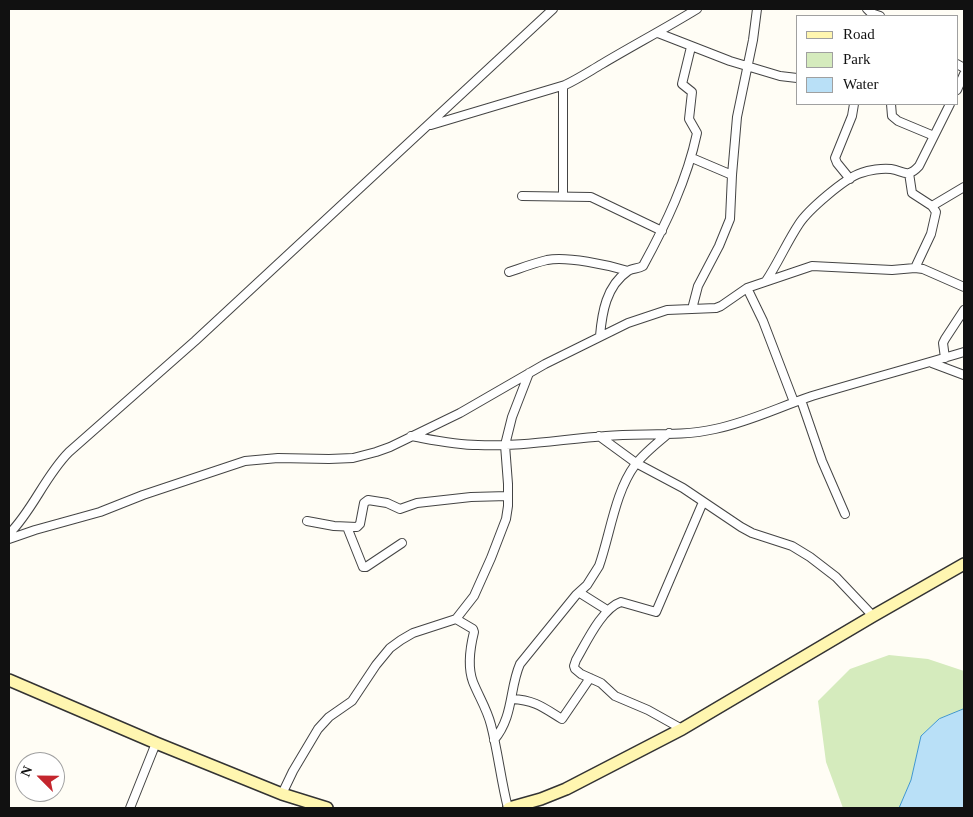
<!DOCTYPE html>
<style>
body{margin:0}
#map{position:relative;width:973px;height:817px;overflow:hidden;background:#fffdf5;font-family:Georgia,serif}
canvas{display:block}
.frame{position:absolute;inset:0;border:10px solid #111;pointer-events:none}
.legend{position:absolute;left:796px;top:15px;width:162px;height:90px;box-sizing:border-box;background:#fff;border:1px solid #a0a0a0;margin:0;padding:6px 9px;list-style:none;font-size:15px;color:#111}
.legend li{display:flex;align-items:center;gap:10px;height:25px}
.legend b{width:25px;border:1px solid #a0a0a0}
.north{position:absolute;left:15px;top:752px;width:50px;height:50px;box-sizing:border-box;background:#fff;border:1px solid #a0a0a0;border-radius:50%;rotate:293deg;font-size:14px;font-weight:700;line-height:20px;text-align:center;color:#111}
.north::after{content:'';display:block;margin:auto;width:18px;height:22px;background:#c4262e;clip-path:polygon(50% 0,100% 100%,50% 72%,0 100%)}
</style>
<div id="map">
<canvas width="973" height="817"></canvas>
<div class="frame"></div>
<ul class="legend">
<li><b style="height:6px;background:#fff6b0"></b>Road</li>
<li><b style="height:14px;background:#d5ebbd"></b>Park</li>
<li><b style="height:14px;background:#b9e0f7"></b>Water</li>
</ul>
<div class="north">N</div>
</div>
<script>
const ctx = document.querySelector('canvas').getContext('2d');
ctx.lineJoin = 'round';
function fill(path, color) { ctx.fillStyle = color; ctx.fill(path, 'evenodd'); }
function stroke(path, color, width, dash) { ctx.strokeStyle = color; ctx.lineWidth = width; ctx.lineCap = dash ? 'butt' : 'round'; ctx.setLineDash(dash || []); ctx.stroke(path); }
fill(new Path2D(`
 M889,655L928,659L964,671V709L939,719L921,736L911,780L899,808H843L826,762L818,701L850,669Z`), '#d5ebbd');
const water = new Path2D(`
 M964,709V808H899L911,780L921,736L939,719Z`);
fill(water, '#b9e0f7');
stroke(water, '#3f96cf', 1);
const minor = new Path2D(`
 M867,9L871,13L880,16
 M658,33L730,61L780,76L797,78
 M957,64L964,68
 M563,86V196
 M957,90L964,74
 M891,104L892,116L898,121L934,136
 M431,125L565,85C578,79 590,71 602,64C634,45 666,28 697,9
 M692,158L732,175
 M909,173L912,193L932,206L936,212L931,234L915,268
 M850,179L837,163L835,158L852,116L854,104
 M522,196L591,197L662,231
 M932,206L964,187
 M509,272C521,268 534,263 547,260C567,256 608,265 628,271
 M766,281C778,263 787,242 799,224C808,210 845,178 861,173C869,170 882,168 891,169C904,171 907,179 919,166L950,104
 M747,288L763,321L794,402
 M692,309L698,286L719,246L730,219L732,175L737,117L753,40L757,9
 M600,336C602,313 606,286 628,271C632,268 638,269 643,266C666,224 687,180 697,133L689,119L692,92L682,84L691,47
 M945,358L943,343L945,339L964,310
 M932,363L964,375
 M801,400L822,461L845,514
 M411,436C433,440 455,445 478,445C521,447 563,439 606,436C642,433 680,437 715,429C749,422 779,407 812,396C862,381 914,367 964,352
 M599,436L636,463L683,488L741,527L752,533L792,546L810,557L836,577L873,616
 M307,521L334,526L357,527L360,524L364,503L368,500L387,503L400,509L417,503L471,497L508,496
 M347,527L363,567H366L402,543
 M9,534C33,510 45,476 69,452L195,341L553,9
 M9,539L35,530L100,512L143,495L245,461L278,458L329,459L353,458L376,452L390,447L460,413L545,364L628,323L667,310L716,308L721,306L747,288L812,266L892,270L915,268L923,269L964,287
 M580,593L607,610
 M456,619L473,629L474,632C470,648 467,666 473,682C479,697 487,709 491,725C498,752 501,781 508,808
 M512,699C535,700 544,708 562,719L590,678
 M682,729L648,710L615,696L601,683L581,674L575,669L574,666L576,660C586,643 602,608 621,602L656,612L703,502
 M494,740C514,716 509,689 520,664L576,595L587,585L599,566C610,535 615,492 635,465C644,453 657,443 669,433
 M282,794L293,771L318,729L329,717L352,701L376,665L390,648L401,640L413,633L456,619L474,596L491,558L506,519L508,506V484L505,445L512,417L529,373
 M130,808L156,743`);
const secondary = new Path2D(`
 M9,680L156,743L282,794L327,808
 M509,808L541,799L566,789L682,729L873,616L964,564`);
stroke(minor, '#444', 10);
stroke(secondary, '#333', 14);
stroke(minor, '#fff', 8);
stroke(secondary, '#fff6b0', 11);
</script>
